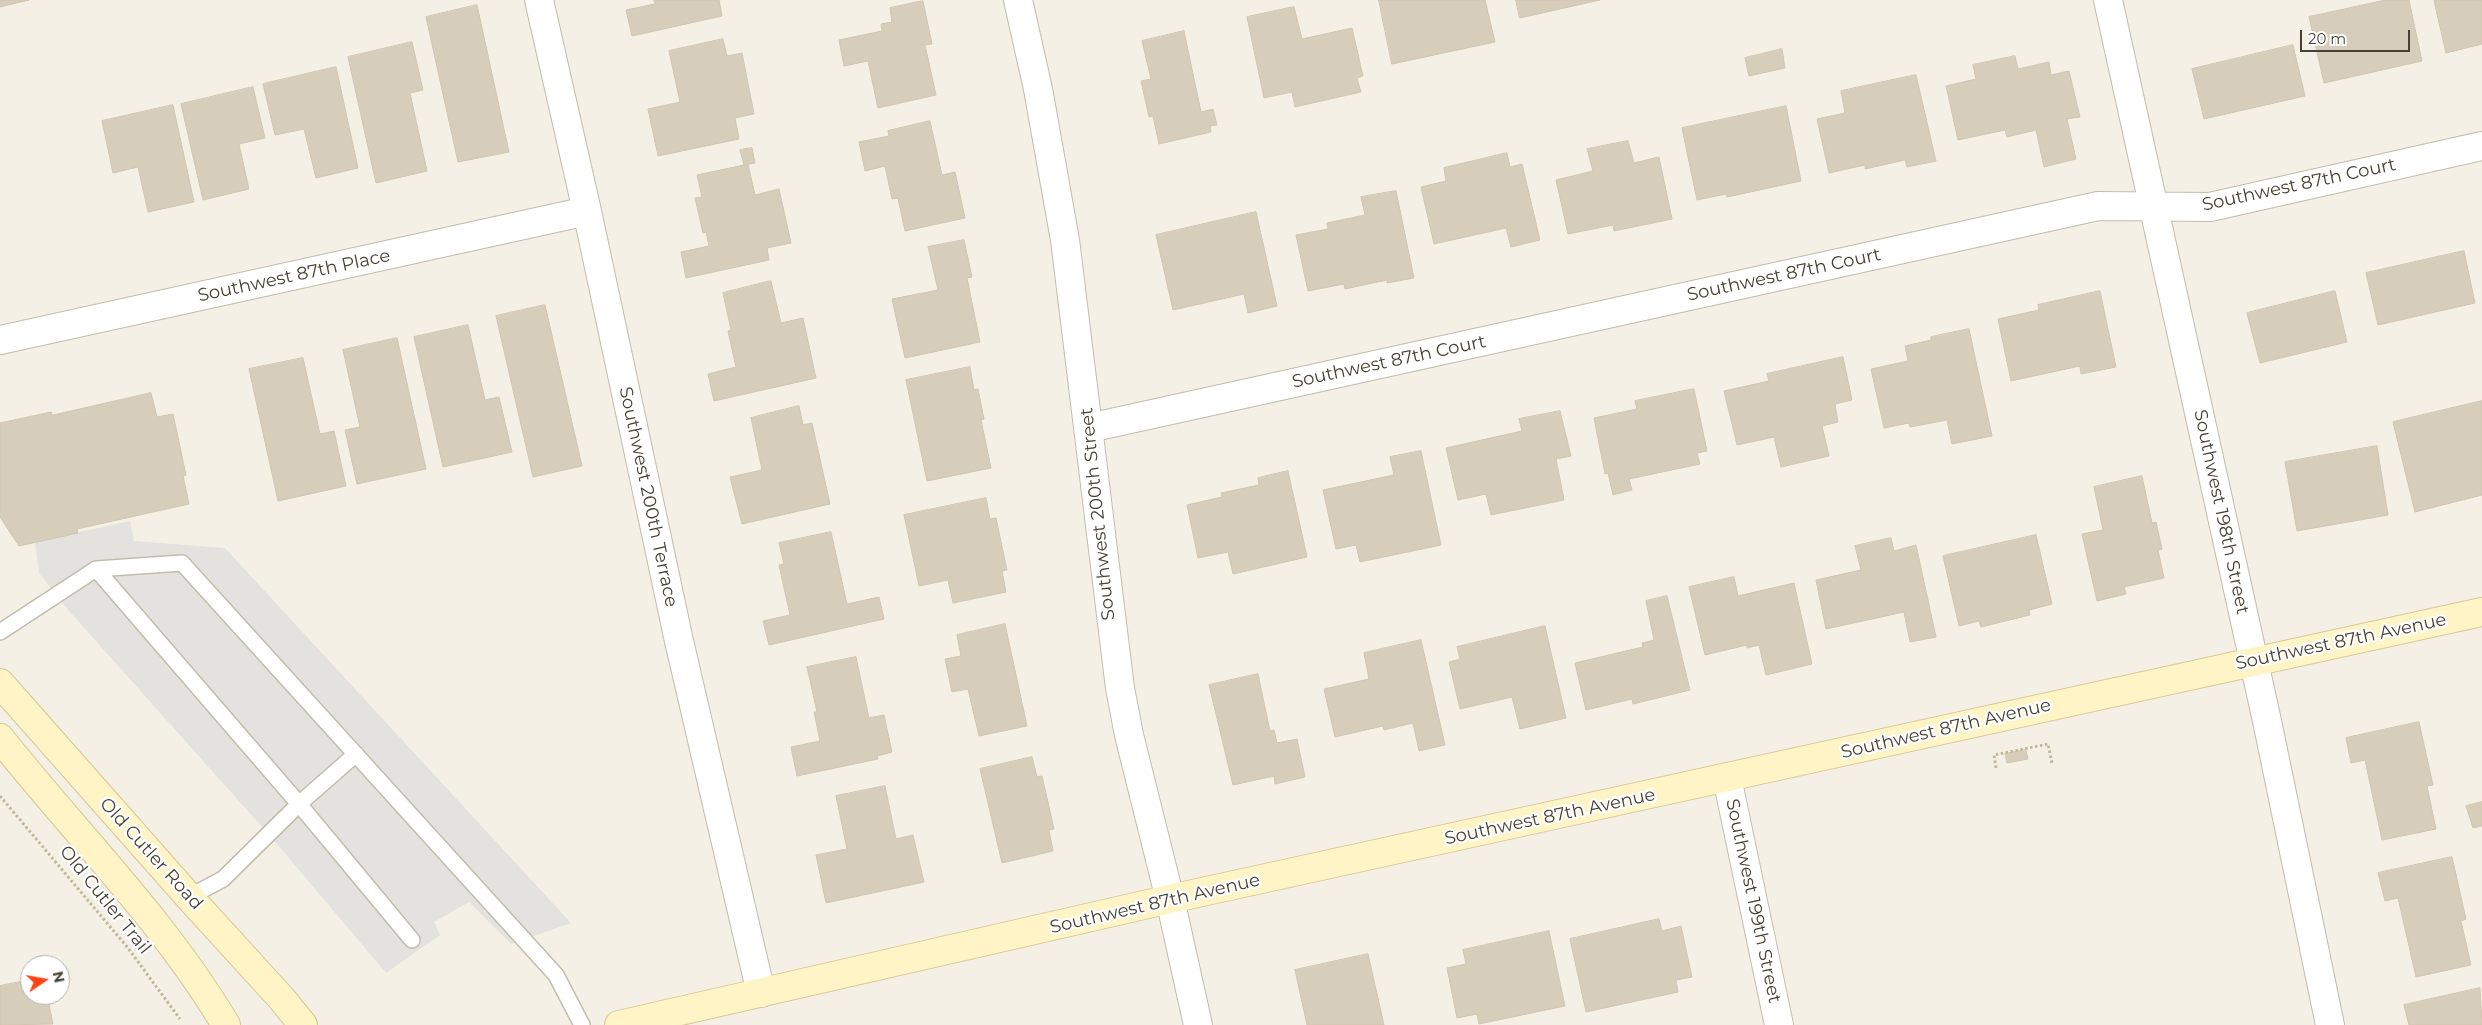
<!DOCTYPE html>
<style>
body{margin:0}
#map{position:relative;width:2482px;height:1025px;overflow:hidden;background:#f4f0e6;font-family:Montserrat,sans-serif}
canvas{display:block}
.north{position:absolute;left:20px;top:955px;width:50px;height:50px;box-sizing:border-box;background:#fff;border:1px solid #b5b3ae;border-radius:50%;rotate:78deg;font-size:14px;font-weight:700;line-height:20px;text-align:center;color:#474135}
.north::after{content:'';display:block;margin:auto;width:18px;height:22px;background:#ff4312;clip-path:polygon(50% 0,100% 100%,50% 72%,0 100%)}
.scale{position:absolute;left:2300px;top:30px;width:110px;height:22px;box-sizing:border-box;border:2px solid #474135;border-top:0;padding-left:6px;font-size:15px;line-height:18px;white-space:nowrap;color:#474135;-webkit-text-stroke:4px #fff;paint-order:stroke}
</style>
<div id="map">
<canvas width="2482" height="1025"></canvas>
<div class="north">N</div>
<div class="scale">20 m</div>
</div>
<script>
const ctx = document.querySelector('canvas').getContext('2d');
ctx.lineJoin = 'round';
function fill(path, color) { ctx.fillStyle = color; ctx.fill(path, 'evenodd'); }
function stroke(path, color, width, dash) { ctx.strokeStyle = color; ctx.lineWidth = width; ctx.lineCap = dash ? 'butt' : 'round'; ctx.setLineDash(dash || []); ctx.stroke(path); }
function drawText(font, color, halo, rows, align = 'center') {
  ctx.font = font + ' Montserrat,sans-serif'; ctx.lineWidth = 4.5; ctx.setLineDash([]); ctx.textBaseline = 'middle'; ctx.strokeStyle = halo; ctx.fillStyle = color; for (const [text, x, y, turn = 0] of rows) {
    ctx.save(); ctx.translate(x, y); ctx.rotate((+turn || 0) * Math.PI / 180); ctx.textAlign = isNaN(turn) ? turn : align; if (halo) ctx.strokeText(text, 0, 0); ctx.fillText(text, 0, 0); ctx.restore();
  }
}
fill(new Path2D(`
 M130,521L134,541L225,548L571,923L511,944L469,902L434,922L440,935L386,973L272,838L69,611L39,573L35,542Z`), '#e4e2de');
const building = new Path2D(`
 M0,0H29L0,7Z
 M654,0H719L722,16L632,36L626,10L655,4Z
 M1379,0H1485L1495,42L1392,64Z
 M1516,0H1600L1520,18Z
 M2386,0H2409L2422,61L2324,83L2309,17Z
 M2440,0H2482V44L2446,53L2434,1Z
 M923,1L932,44L925,45L936,95L878,108L868,61L844,66L839,40L882,31L881,24L892,22L890,8Z
 M477,5L509,152L458,162L426,17Z
 M1294,7L1302,39L1352,28L1363,76L1357,78L1361,92L1295,107L1292,92L1264,98L1247,17Z
 M1184,31L1201,112L1213,109L1217,125L1210,126L1211,132L1159,144L1153,116L1149,117L1141,81L1151,79L1142,41Z
 M723,39L727,56L742,53L754,114L735,118L739,139L658,156L648,109L680,102L669,51Z
 M412,42L423,90L410,93L427,171L376,183L348,57Z
 M2293,45L2305,96L2204,119L2192,69Z
 M1782,49L1785,68L1749,76L1745,58Z
 M2015,56L2018,69L2049,62L2051,75L2069,71L2080,117L2067,119L2076,159L2044,167L2036,130L2007,137L2005,130L1958,140L1946,86L1976,79L1973,65Z
 M336,67L358,168L316,178L304,129L275,135L263,84Z
 M1916,75L1936,161L1907,167L1905,160L1865,169V165L1829,173L1817,119L1845,113L1841,91Z
 M253,87L265,138L239,144L249,189L203,200L181,104Z
 M173,105L194,202L148,212L138,167L113,173L102,121Z
 M1786,106L1801,181L1727,197L1726,194L1697,200L1682,128Z
 M930,121L942,175L955,172L965,218L905,231L898,198L892,199L885,166L865,171L859,142L889,136L888,131Z
 M1628,141L1634,163L1659,157L1672,219L1614,231L1613,225L1568,234L1556,180L1593,171L1587,149Z
 M752,148L755,163L748,164L755,195L779,189L791,243L767,248L769,260L686,278L681,252L709,246L706,232L703,233L695,198L702,197L697,175L744,165L740,150Z
 M1507,153L1510,167L1522,164L1540,240L1511,247L1506,228L1434,244L1421,187L1446,181L1444,168Z
 M1396,191L1414,278L1387,283V280L1345,289L1344,284L1308,291L1296,235L1328,229L1327,223L1365,215L1361,197Z
 M1256,212L1277,306L1248,313L1244,294L1173,310L1156,235Z
 M964,240L972,277L967,278L980,342L905,358L892,299L938,290L928,247Z
 M2464,251L2475,303L2378,325L2366,273Z
 M771,281L781,323L803,318L816,378L714,401L708,374L736,367L728,331L731,330L723,293Z
 M2100,291L2116,367L2081,374L2080,366L2011,381L1998,319L2039,310L2038,305Z
 M2335,291L2347,342L2260,363L2247,313Z
 M545,305L582,466L533,477L496,316Z
 M468,325L485,400L499,397L512,452L443,467L414,337Z
 M1969,329L1992,436L1952,444L1947,420L1910,427L1909,423L1884,428L1871,369L1908,361L1905,346L1931,340V337Z
 M397,338L426,469L357,484L345,430L360,427L343,350Z
 M1843,357L1852,400L1835,404L1838,422L1822,426L1829,456L1781,467L1774,437L1737,445L1724,391L1769,381L1767,374Z
 M303,358L320,434L334,431L346,486L278,501L249,369Z
 M970,367L974,390L978,389L984,419L981,420L991,468L927,481L906,380Z
 M1694,389L1707,451L1697,453L1700,464L1629,479L1632,490L1613,495L1608,473L1605,474L1594,418L1637,409L1635,401Z
 M151,393L157,417L173,414L186,475L183,476L189,504L77,529L78,533L19,546L0,517V423L51,412L52,415Z
 M2482,401V495L2415,512L2393,422Z
 M799,406L803,425L812,423L830,504L742,524L730,477L762,470L751,418Z
 M1560,411L1571,456L1556,459L1564,500L1491,515L1486,494L1458,500L1446,448L1522,431L1519,419Z
 M2377,446L2388,515L2297,531L2285,462Z
 M1421,451L1441,545L1360,562L1356,545L1336,549L1323,490L1394,475L1390,457Z
 M1288,471L1307,557L1233,574L1228,552L1198,558L1187,505L1222,497L1221,493L1259,485L1258,478Z
 M2142,476L2152,523L2156,522L2162,549L2158,550L2164,578L2124,587L2126,594L2097,601L2082,534L2103,530L2094,487Z
 M986,498L990,519L996,518L1007,570L1002,571L1006,592L953,603L948,580L919,586L904,515Z
 M831,532L847,604L879,597L884,619L769,645L763,621L790,615L779,565L784,564L779,543Z
 M2036,535L2052,604L2029,610L2030,615L1981,627L1979,621L1959,626L1943,556Z
 M1891,538L1894,551L1916,545L1936,637L1910,642L1904,612L1826,629L1816,580L1861,570L1855,546Z
 M1734,577L1738,596L1794,583L1812,664L1766,675L1759,645L1747,648V645L1705,655L1689,587Z
 M1667,596L1690,690L1633,704L1632,699L1586,710L1575,663L1643,647L1642,643L1654,640L1646,601Z
 M1005,624L1027,726L979,736L968,689L952,692L945,659L961,656L957,635Z
 M1545,626L1566,718L1520,729L1512,697L1460,709L1449,662L1460,659L1457,647Z
 M1421,640L1445,745L1419,751L1413,723L1384,730L1383,726L1335,737L1324,689L1369,679L1364,653Z
 M856,657L869,718L884,715L892,752L877,756L878,759L797,776L791,747L820,741L814,712H817L807,667Z
 M1258,674L1270,731L1274,730L1277,743L1297,739L1305,777L1275,784L1274,776L1233,785L1209,685Z
 M2419,722L2433,785L2427,786L2436,829L2382,840L2365,760L2351,763L2346,738Z
 M2026,750L2028,759L2007,763L2005,754Z
 M1032,757L1037,777L1042,776L1054,829L1049,830L1053,851L1002,863L980,769Z
 M885,786L896,839L913,835L924,882L826,903L816,855L847,849L836,796Z
 M2482,802V826L2473,828L2466,806Z
 M2452,857L2466,919L2461,921L2471,965L2416,977L2398,898L2385,901L2378,873Z
 M1659,919L1662,931L1681,926L1692,977L1676,980L1678,992L1586,1012L1570,939Z
 M1549,931L1565,1006L1479,1024L1477,1014L1457,1018L1447,968L1466,964L1463,950Z
 M1368,954L1384,1025H1307L1295,970Z
 M30,980V995H47L53,1024L0,1025V986Z
 M2480,988L2482,1025H2409L2404,1005Z`);
fill(building, '#d6cdbb');
stroke(building, '#d1c5ae', 1);
const lane = new Path2D(`
 M96,569L299,804L412,940
 M0,632L96,569L182,563L556,975L582,1025
 M189,897L223,879L299,804L356,754`);
const street = new Path2D(`
 M539,0L587,211L679,641L761,993
 M1018,0L1038,89L1065,240L1120,688L1129,735L1170,899L1198,1025
 M2108,0L2267,721L2330,1025
 M0,340L587,211
 M1089,428L2098,206L2210,207L2482,146
 M1727,778L1779,1025`);
const secondary = new Path2D(`
 M0,683L189,897L282,999L303,1025
 M0,738C76,834 163,919 226,1025
 M619,1025L1170,899L2482,612`);
stroke(lane, '#c2bcab', 18);
stroke(street, '#c2bcab', 30);
stroke(secondary, '#d6c794', 30);
stroke(new Path2D(`
 M1996,768L1994,755L2048,744L2052,763
 M0,796L128,948L180,1019`), '#c2b699', 3, [2.5, 2.5]);
stroke(lane, '#fff', 15);
stroke(street, '#fff', 28);
stroke(secondary, '#fff4c5', 28);
drawText('18px', '#474135', '#fff', [
 ["Southwest 87th Court",2299,185,-12],
 ["Southwest 87th Court",1784,275,-12],
 ["Southwest 87th Place",294,276,-12],
 ["Southwest 87th Court",1389,362,-12],
 ["Southwest 200th Terrace",648,497,78],
 ["Southwest 198th Street",2221,512,78],
 ["Southwest 200th Street",1098,514,-96],
 ["Southwest 87th Avenue",2341,642,-12],
 ["Southwest 87th Avenue",1946,729,-13],
 ["Southwest 87th Avenue",1550,817,-12],
 ["Old Cutler Road",151,854,48],
 ["Old Cutler Trail",105,900,51],
 ["Southwest 199th Street",1753,901,78],
 ["Southwest 87th Avenue",1155,904,-13]
]);
</script>
